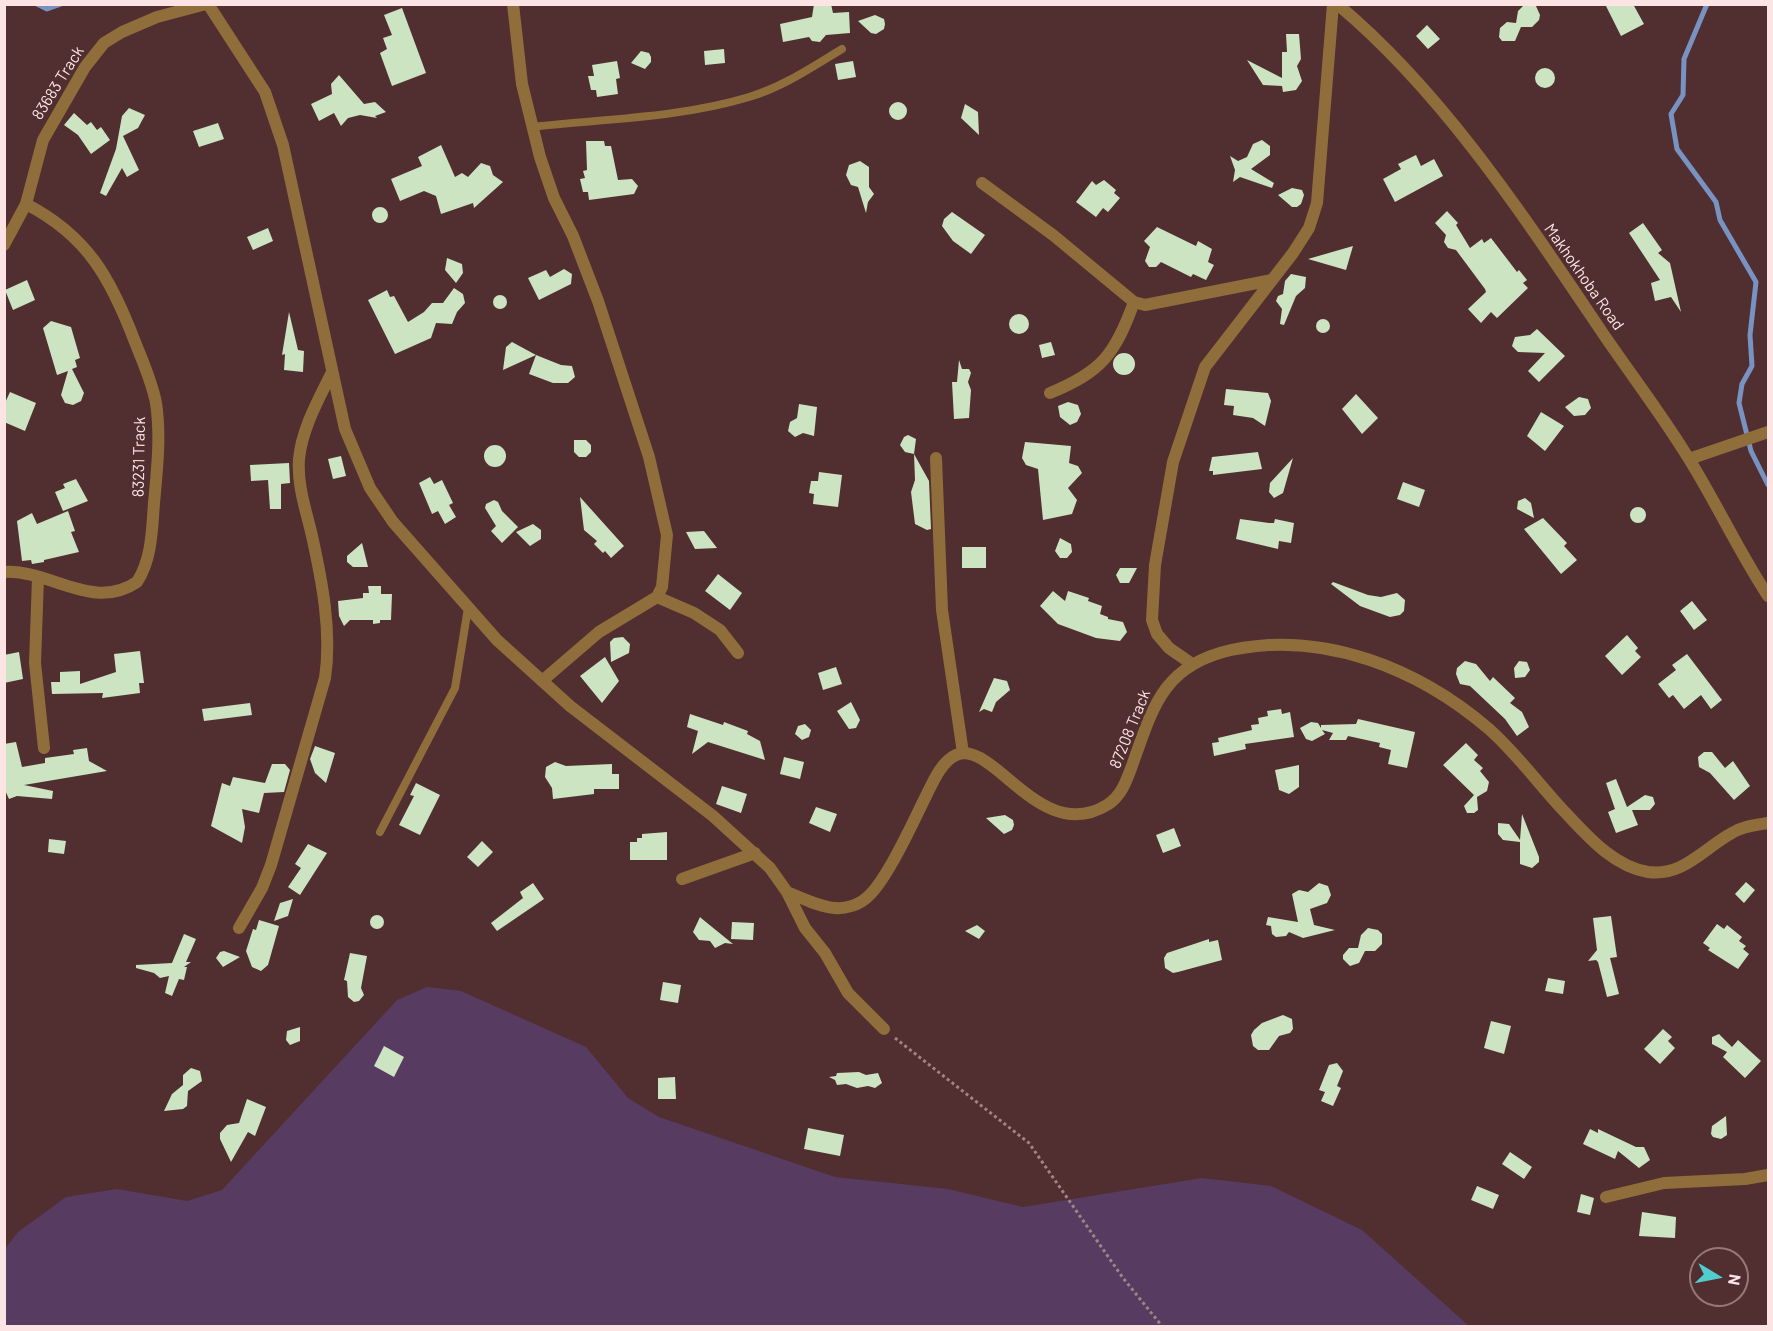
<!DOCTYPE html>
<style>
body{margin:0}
#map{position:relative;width:1773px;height:1331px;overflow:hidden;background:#512e30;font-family:Barlow,sans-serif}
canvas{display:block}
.frame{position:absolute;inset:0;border:6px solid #fce4e5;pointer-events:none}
.north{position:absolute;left:1689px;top:1247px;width:60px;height:60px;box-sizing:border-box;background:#512e30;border:2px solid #957778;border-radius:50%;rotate:100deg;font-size:16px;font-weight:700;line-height:24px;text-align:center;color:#fce4e5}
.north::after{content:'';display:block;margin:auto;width:21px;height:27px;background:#52cdce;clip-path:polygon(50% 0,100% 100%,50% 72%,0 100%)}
</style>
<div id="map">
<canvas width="1773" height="1331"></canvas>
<div class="frame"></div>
<div class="north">N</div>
</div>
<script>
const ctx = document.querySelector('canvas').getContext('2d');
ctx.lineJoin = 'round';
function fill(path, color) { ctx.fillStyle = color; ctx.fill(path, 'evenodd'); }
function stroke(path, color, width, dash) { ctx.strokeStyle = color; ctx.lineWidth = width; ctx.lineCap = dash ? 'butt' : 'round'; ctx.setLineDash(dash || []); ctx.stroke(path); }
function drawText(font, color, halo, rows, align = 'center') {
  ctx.font = font + ' Barlow,sans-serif'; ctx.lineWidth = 6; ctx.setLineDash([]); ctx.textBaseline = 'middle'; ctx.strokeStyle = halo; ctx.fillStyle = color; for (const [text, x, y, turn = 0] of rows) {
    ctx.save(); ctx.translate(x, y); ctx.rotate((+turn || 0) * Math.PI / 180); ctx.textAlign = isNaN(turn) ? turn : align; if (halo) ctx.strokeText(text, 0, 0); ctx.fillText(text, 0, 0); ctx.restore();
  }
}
fill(new Path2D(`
 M427,987L461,991L586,1047L628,1098L659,1117L835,1177L948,1189L1023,1207L1202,1178L1271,1186L1362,1230L1469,1326H5L4,1250L18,1232L66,1197L117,1189L187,1201L222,1190L397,1000Z`), '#573b61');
stroke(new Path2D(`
 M37,4L47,9L61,4
 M1707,4L1684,59L1683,95L1671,114L1677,149L1716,202L1720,220L1756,282L1750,335L1752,366L1742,384L1739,403L1751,451L1768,485`), '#7893c1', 5);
fill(new Path2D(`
 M814,4H831L833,13L849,12L850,33L826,35L820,42L812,41L809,37L783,42L780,24L812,17Z
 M1525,4L1536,6L1540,15L1539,20L1532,27H1521L1515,41H1502L1499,37L1500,28L1507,22L1516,23L1518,11Z
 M1605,4H1633L1644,24L1621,36Z
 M402,8L426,73L392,86L380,53L387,49L383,38L392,35L384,15Z
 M875,15L884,19L885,24L884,29L876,34L871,33L858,21Z
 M1427,25L1440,39L1428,49L1416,36Z
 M1286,34H1299L1301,59L1297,66L1302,81L1296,90L1283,92L1282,86L1263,85L1247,60L1282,78V52H1287Z
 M724,49L725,63L705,65L704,51Z
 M641,51L649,53L651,57V62L645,69L631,63Z
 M617,61L620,78L616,79L618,94L597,97L596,90H591L588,76H594L592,65Z
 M853,61L856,77L838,80L835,64Z
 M1535 78a10 10 0 1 1 20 0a10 10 0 1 1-20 0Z
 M339,75L364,104L375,102L386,112L375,116L377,118L360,115L348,118L341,126L334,113L319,121L311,104L332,94L331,84Z
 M889 111a9 9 0 1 1 18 0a9 9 0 1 1-18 0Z
 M965,104L978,112L979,135L961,118Z
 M129,108L145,115L138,128L123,136L139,170L127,177L122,168L106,196L100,193L116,149L122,116Z
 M74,113L87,125L91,122L97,130L101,127L110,140L91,154L78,135L64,125Z
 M218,123L224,139L199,147L193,131Z
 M1262,140L1270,146V155L1251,169L1274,183L1272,188L1240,177L1233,182L1235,170L1230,156L1238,161L1247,157L1253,144Z
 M586,141H604L605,146H611L618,180L632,179L638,186L634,194L589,200L588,192H583L580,179L585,178L583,171L587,170Z
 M441,145L455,177L462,173L468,177L481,163L490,166L493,175L503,182L474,208L473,203L441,214L436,196L424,191L400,201L391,179L422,166L418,157Z
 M1416,155L1421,166L1434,159L1443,176L1395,202L1383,179L1401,169L1398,164Z
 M860,161L869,167V187L874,194L868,202L866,213L858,187L851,185L846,175L849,165Z
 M1104,180L1116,190L1114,193L1120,198L1108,212L1103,208L1096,217L1076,202L1092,181L1096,185Z
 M1292,188L1302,190L1304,195L1301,204L1297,207H1292L1278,195Z
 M372 215a8 8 0 1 1 16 0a8 8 0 1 1-16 0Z
 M1447,211L1458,223L1456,225L1470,248L1482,239L1484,243L1491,238L1517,272L1519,270L1527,280L1523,283L1528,288L1497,318L1491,312L1481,323L1468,309L1486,292L1485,289L1456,250L1448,248L1444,242L1446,235L1435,223Z
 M952,212L985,235L971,254L953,241L942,226L944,219Z
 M1643,223L1662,250L1658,253L1670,263L1681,312L1671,297L1655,301L1651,283L1660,280L1629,233Z
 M1157,227L1196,246L1198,241L1212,249L1208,262L1214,265L1206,280L1193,274L1191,277L1161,262L1156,267H1149L1145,261L1150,247L1144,241Z
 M268,228L273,241L253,250L247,237Z
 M1353,246L1346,270L1308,259Z
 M447,258L462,264L463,273L456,283L445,270Z
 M564,269L572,274L571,284L539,300L528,278L546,270L550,277Z
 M1291,274L1306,277L1305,288L1296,296L1284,325L1280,324L1282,309L1276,301L1278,296L1283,294L1285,281Z
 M27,280L35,300L13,310L5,290Z
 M454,288L463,294L465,303L457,312L452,324L436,323L431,338L395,354L368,300L387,290L390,297L394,296L408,322L424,312L432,303H443Z
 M493 302a7 7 0 1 1 14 0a7 7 0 1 1-14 0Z
 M289,312L298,350L304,351L303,372L284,370L285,354L282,355Z
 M1009 324a10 10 0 1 1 20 0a10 10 0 1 1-20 0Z
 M1316 326a7 7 0 1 1 14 0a7 7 0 1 1-14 0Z
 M51,321L71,327L80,358L75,360L77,367L72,369L84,393L81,401L73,405L65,403L61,395L68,371L57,375L43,328Z
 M1537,329L1565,356L1539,382L1528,371L1545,353L1518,352L1512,346L1515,337L1530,335Z
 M512,342L536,355L503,370L506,347Z
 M1051,342L1055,355L1042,358L1039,345Z
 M1113 364a11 11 0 1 1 22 0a11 11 0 1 1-22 0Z
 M536,355L561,365L572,366L575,377L568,383H553L529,374Z
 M959,360L962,369H969L971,373L968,382L971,390L969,418L954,419L952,382H957Z
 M1226,389L1268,393L1271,401L1265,426L1253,418L1233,415L1234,406L1224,405Z
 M10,392L36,403L25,431L4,422V405Z
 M1356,394L1378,418L1362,434L1342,409Z
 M1579,397L1588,399L1591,408L1585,415L1574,416L1565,407Z
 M1068,402L1078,405L1081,414L1077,422L1070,425L1060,417L1058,406Z
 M799,404L817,407L814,436L803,433L795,437L788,431L790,422L797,418Z
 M1541,412L1564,426L1545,451L1527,436Z
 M908,435L916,439L914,454L929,481L931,529L927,530L915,524L911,492L915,480L914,454L905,452L900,445L904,437Z
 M574,440H586L591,445V452L586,457H579L574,452Z
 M1025,442L1071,446L1069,463L1078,466L1082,473L1068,488L1077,500L1072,514L1043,520L1038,469L1026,465L1022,458Z
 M484 456a11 11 0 1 1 22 0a11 11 0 1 1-22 0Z
 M1258,452L1262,469L1213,475V471H1209L1212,457Z
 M341,456L346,476L333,479L328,459Z
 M1293,458L1283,493L1274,498L1269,492L1270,483Z
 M289,463L290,483L281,484V509H270L268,480L251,481L250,465Z
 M819,472L842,475L838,507L813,504L814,494L809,493L811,481H818Z
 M430,477L434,484L442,480L453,503L449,505L456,517L445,524L438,511L432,514L419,483Z
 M76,479L88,501L63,511L55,492L65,488L63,484Z
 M1403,482L1425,490L1419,507L1397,499Z
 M580,497L624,546L611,558L605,551L603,553L594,544L597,541L584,530Z
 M1525,498L1531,503L1534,518L1517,509L1518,501Z
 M494,500L498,502L502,511L518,527L502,543L491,531L496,526L485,508L486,504Z
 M1630 515a8 8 0 1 1 16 0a8 8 0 1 1-16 0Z
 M68,511L75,531L71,532L79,552L44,560V562L32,564L31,560L22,561L17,521L32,513L37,524Z
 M1543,518L1567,543L1564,546L1577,560L1561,574L1524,529Z
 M1240,519L1269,523H1274L1275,519L1294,523L1291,543L1279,541L1278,549L1236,539Z
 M533,524L541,530V539L530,546L516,532Z
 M704,531L717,548L695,549L686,532Z
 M1060,538L1071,544L1072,552L1067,558H1060L1055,551Z
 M362,543L368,567H353L347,562V556Z
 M962,547H986V568H962Z
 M1120,568H1137L1129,583H1120L1116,575Z
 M718,574L742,593L730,610L705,591Z
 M1333,582L1368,595L1381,597L1397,593L1405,600L1404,611L1400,615L1390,617L1360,606L1331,584Z
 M368,586H381V594H392L391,620H380V623L373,624V620H350L344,626L339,616L338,601L363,598V593H369Z
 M1053,591L1065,601L1068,591L1089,598L1088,601L1102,606L1100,614L1108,617V619L1123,622L1127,632L1120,641L1096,638L1058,624L1040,606Z
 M1692,601L1707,620L1694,630L1680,611Z
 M1627,635L1638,648L1635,651L1641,657L1622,675L1605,656Z
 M623,637L630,644L629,653L611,662L610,642L614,638Z
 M140,651L144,683H139L140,693L102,698L103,693L52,694L51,682H60V672L80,671V684L116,672L114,654Z
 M19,652L23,679L4,683V655Z
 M1687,654L1722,700L1711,709L1701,695L1684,709L1673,695L1669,698L1658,684L1676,670L1672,665Z
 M605,657L619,681L602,703L580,676Z
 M1465,661L1476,664L1490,681L1493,677L1515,698L1510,703L1522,712L1529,727L1517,736L1505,719L1470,686L1460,684L1456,674L1457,668Z
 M1519,661L1527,662L1530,670L1525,677L1515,678L1514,668Z
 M836,667L842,684L823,690L818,673Z
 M994,678L1007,681L1010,690L996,702L992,712L984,709L979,712Z
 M851,702L860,720L856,728L849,729L837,711Z
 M250,703L252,715L204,721L202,709Z
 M1281,709L1282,714L1290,712L1294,737L1245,744L1246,749L1214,756L1212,743L1219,742L1218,738L1252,730L1251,725L1259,724L1258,718L1268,716L1267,711Z
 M690,714L723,725L724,722L748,731L747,734L760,741L765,760L708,742L692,754L698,731L687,727Z
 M1358,719L1415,732L1407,768L1388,764L1391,750L1379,747L1380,743L1348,736L1346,740H1329L1333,733L1322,730L1325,734L1312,741L1306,739L1300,728L1311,722L1318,723L1321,728V725L1356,724Z
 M805,724L811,730L809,737L802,740L795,734L798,726Z
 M16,742L22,767L45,763V758L74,754L73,750L87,748L89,761L107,771L24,785L53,791L52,799L17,796L9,799L4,788V744Z
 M1466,743L1478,755L1474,760L1483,768L1480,771L1489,782L1487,791L1477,797L1478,810L1474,813H1467L1464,806L1474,795L1443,765Z
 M315,746L335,753L326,783L315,773L310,759Z
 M1704,752H1712L1725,768L1733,761L1750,786L1734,800L1710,773L1699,767L1698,757Z
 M784,757L804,762L800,779L780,774Z
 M555,762L566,766L612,764V774H619V789H594V794L553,799L552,788L545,777L546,767Z
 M272,764H285L290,770L284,792L264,793L259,813L242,809L245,827L242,843L211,826L222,783L230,786L233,777L265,783Z
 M1299,765V787L1289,794L1279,790L1275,770Z
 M1616,779L1627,807L1645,795L1653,797L1655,804L1650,810H1632L1638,825L1616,833L1608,812L1615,809L1606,783Z
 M416,783L440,795L420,835L399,825L414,796L410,795Z
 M722,786L747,794L741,813L716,804Z
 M816,807L837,814L830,832L809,823Z
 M1522,814L1539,857V862L1532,868L1520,864V842L1503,840L1498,834V823L1509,824L1520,840Z
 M1005,815L1013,820L1014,825L1012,830L1004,834L986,818Z
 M1174,828L1181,846L1163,853L1156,835Z
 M667,832V860H630V842H637V838H642V834Z
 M49,839L66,841L64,854L48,852Z
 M482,841L493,852L478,867L467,857Z
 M308,844L327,853L300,895L288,887L301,868L295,864Z
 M1746,882L1755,890L1744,903L1735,894Z
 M533,883L544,899L497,931L491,923L523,898L520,892Z
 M1319,883L1328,886L1331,895L1327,903L1310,909L1314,925L1335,930L1303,938L1289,932L1286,936L1276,937L1272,934L1271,926L1266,925L1268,917L1298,922L1292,894L1299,890L1308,892Z
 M293,899L288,916L274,921L280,903Z
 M370 922a7 7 0 1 1 14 0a7 7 0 1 1-14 0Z
 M1611,916L1617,957L1610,958L1619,994L1607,997L1598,962L1596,960L1588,961L1597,950L1593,918Z
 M700,917L701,918L733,944L725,943L715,948L710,941L699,940L693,932Z
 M259,920L279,926L268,965L261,971L252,967L246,951L253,929L256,930Z
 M732,922L754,923L753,940L731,939Z
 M1717,924L1724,929L1727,925L1742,937L1739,941L1746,946L1743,949L1749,954L1738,969L1708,950L1710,948L1703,943Z
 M977,925L985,931L979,939L965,931Z
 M1368,928L1378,930L1382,934V944L1375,951H1365L1359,963L1350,966L1343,959V955L1349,948H1358L1361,935Z
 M184,934L196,939L186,962H191L184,967H187L184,980L179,979L172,996L165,993L169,976L160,978L154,973L136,968V965L172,963Z
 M1209,939V942L1218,940L1222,960L1178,972L1173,973L1165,968L1164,958L1167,953Z
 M224,951L240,957L223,967L216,958L220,952Z
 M350,953L367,956L361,988L364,995L359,1001L354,1002L348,997L347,981L344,980Z
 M1548,978L1565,981L1563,994L1545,991Z
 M663,982L681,985L678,1003L660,1000Z
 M1283,1015L1292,1019L1293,1029L1290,1033L1279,1036L1269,1050H1258L1253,1046L1251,1035L1254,1030L1262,1023Z
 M1491,1021L1511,1026L1504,1054L1484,1048Z
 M300,1027V1041L290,1045L286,1040L287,1031Z
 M1663,1029L1672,1037L1668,1041L1675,1048L1660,1064L1644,1049Z
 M1719,1034L1732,1047L1738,1040L1761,1061L1745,1078L1723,1057L1727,1052L1712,1044V1037Z
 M384,1046L404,1057L394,1077L374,1066Z
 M1337,1063L1343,1071L1337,1086L1341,1088L1333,1106L1321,1101L1325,1092L1319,1090L1329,1065Z
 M191,1068L200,1071L202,1081L188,1091L187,1106L183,1109L164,1111L172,1094L183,1085V1075Z
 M859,1072L866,1075L878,1073L882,1083L875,1088L868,1086L857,1088L846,1084L837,1085L835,1080L829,1077L836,1076L837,1073Z
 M675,1077L676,1099H658V1078Z
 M247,1099L266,1107L255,1136L248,1132L231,1162L220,1139V1133L227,1125L239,1123Z
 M1726,1116L1727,1135L1721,1139L1713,1137L1711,1134L1712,1126Z
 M808,1128L844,1135L840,1156L804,1149Z
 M1590,1129L1598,1133V1129L1636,1147H1644L1650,1160L1639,1168L1618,1151L1615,1159L1583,1144Z
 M1510,1152L1532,1167L1524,1179L1502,1164Z
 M1477,1186L1499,1195L1493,1209L1471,1200Z
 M1581,1194L1594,1198L1590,1215L1577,1212Z
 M1642,1212L1676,1217L1675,1238L1639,1236Z`), '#cce4c2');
stroke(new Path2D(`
 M895,1038L1029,1143L1123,1278L1162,1326`), '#a18485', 3, [3, 3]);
stroke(new Path2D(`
 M531,127C603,119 680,118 749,97C783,87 812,67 842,49
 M380,832L455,688L468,608`), '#8f6e3c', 8);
stroke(new Path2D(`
 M208,4L265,92L283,145L345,429L370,488L393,522L497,640L570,706L713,816L770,868L787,892L805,928L825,953L848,993L884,1029
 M513,4L522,84L540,157L554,198L573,236L598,301L649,457L667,535L662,587L657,597L599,632L542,681
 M982,183L1053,235L1134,302L1145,305L1272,280
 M1050,393C1101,372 1115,355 1134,302
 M936,458L942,610L963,753
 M4,572C50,569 93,612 137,582C152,559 152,529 154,503C157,470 161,436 156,403C152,382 143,362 135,342C111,279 88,236 26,204
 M38,578L35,663L44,748
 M657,597L694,613L720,630L738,653
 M1192,664L1169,648L1157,634L1152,620L1155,565L1173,462L1205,367L1293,253L1309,228L1317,203L1333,4
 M682,879L755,853
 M787,892C802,898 819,907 835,908C845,909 858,905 865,899C885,885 914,820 926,796C933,782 941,762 956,755C993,738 1040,846 1107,805C1122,796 1127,779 1133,763C1153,706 1164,665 1231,650C1324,630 1419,669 1489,729C1516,753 1538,783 1562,809C1586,834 1612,866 1648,872C1683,877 1704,848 1732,833C1743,826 1756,825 1768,823
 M239,928L262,888L271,865L325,678C332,632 322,581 312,536C306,510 297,485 299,459C302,428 319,399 332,372
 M1606,1197L1664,1183L1745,1179L1768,1175`), '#8f6e3c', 12);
stroke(new Path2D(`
 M1337,4C1444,93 1527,221 1604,335C1632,376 1663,416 1689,459C1717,504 1739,552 1768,596
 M4,245L26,204L43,140L85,67L104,43L122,32L157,17L206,4
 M1689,459L1768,432`), '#8f6e3c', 12);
drawText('16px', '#fce4e5', '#512e30', [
 ["83683 Track",58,83,-58],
 ["Makhokhoba Road",1584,277,55],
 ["83231 Track",139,457,-89],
 ["87208 Track",1130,729,-68]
]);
</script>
